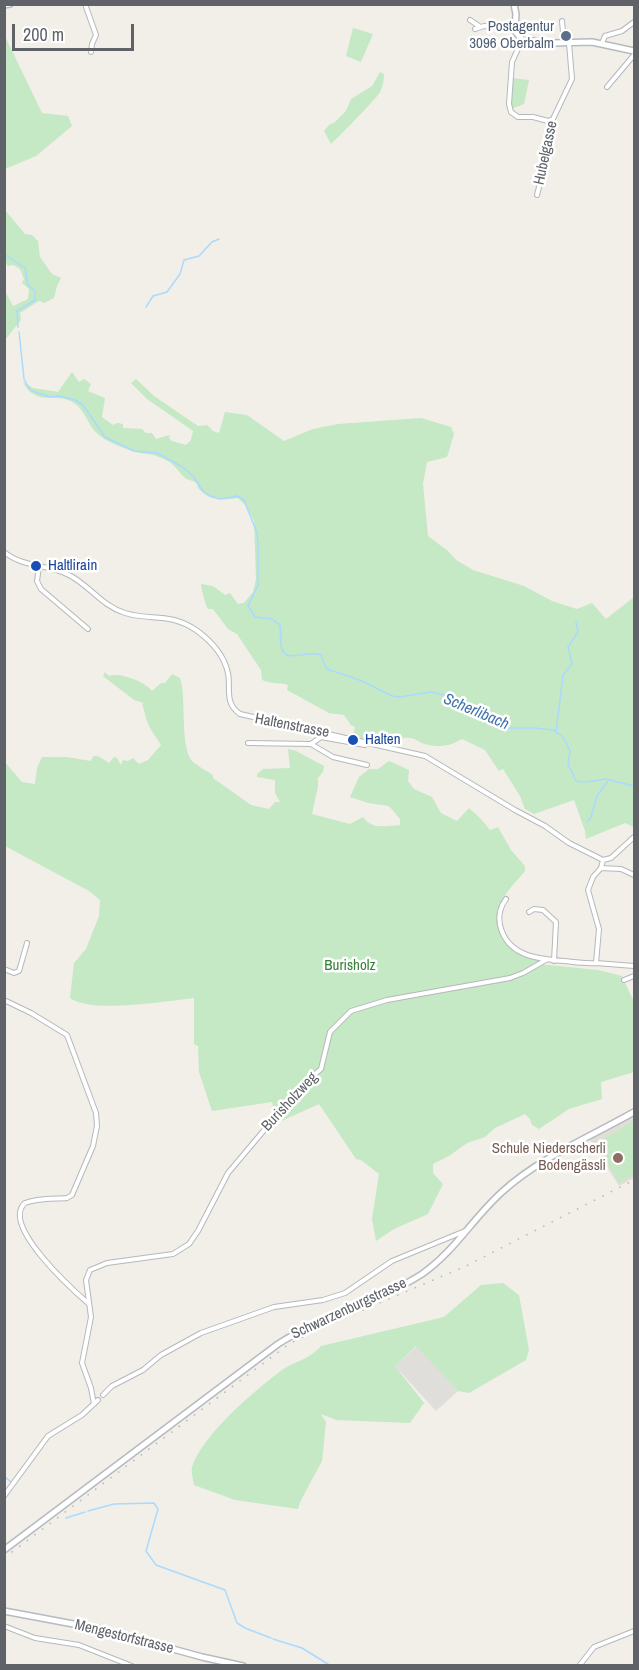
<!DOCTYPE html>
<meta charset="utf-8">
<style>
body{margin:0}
#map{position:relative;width:639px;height:1670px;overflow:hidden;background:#f1efe8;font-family:"Archivo Narrow",sans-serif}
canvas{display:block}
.frame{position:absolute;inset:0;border:6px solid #5f6368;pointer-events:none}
.scale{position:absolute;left:12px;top:24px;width:122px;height:27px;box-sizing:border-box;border:3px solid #5f6368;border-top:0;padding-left:8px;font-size:18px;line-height:21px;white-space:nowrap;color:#5f6368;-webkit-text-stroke:4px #fff;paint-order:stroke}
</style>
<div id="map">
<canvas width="639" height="1670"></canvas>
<div class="frame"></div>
<div class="scale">200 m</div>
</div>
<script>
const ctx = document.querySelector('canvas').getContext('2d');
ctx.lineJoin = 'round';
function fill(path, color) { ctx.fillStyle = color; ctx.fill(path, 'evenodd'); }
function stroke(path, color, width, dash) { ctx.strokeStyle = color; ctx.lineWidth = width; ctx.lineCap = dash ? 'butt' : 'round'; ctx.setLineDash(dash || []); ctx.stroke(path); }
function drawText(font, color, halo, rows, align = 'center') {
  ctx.font = font + ' "Archivo Narrow",sans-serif'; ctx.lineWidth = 5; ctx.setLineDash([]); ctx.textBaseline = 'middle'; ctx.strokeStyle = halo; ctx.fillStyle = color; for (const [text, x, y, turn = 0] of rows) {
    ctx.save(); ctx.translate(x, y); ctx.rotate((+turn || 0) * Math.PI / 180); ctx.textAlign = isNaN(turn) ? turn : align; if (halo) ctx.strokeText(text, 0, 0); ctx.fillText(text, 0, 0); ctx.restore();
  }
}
fill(new Path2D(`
 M417,1346L458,1391L436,1411L395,1366Z`), '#e0deda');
fill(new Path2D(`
 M634,1112V1178L619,1186L589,1138Z`), '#e1ded6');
fill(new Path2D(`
 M353,28L373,34L361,62L346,56Z
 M4,34L42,113L68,116L72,126L36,156L5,169Z
 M380,72L384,74C384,79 383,87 380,92C378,97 335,141 331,144L324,131L330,124L334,123L346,111L351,99L372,86Z
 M512,78L529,80L524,104L511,109Z
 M5,210L25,234L32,235L38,241L40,257L52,274L61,278L57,286L54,298L44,303L39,301L20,313L21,320L5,340V291L13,306L28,299L29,289L22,283L24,279L20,269L13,265L8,266L5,262Z
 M72,372L79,382L84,379L91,384L88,391L105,398L102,417L113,425L117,423L123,424V428L142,429L146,433H152L156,439L170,435L169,438L172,441L186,445L191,440L193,431L147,399L131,383L136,379L154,396L198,426L207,425L213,431L219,433L225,412L247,415L284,441L313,429L338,424L421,418L451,427L454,434L447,457L427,462L423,484L428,536L448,551L456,560L473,570L524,586L552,601L577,609L592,603L606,619L634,597V827L625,823L586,839L585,831L574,800L534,814L525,809L520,796L503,769L499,771L485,750L462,739C450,746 440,748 425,744C414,741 417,737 402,738L395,747L353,738L355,727L351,725L344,715L329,713L287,690L288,685C279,682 270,684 262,680L261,670L237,634L228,629L213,609H208C206,606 201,588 201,584L213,586L225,595L230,593L238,604L244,603L253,592L256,579L254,521L247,507L238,498C224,500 210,501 200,490C196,486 199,485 195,482C191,480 186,480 183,476C174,466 173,462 159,457C150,453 140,454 132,451C121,447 107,442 99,435C88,427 86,411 74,403C56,391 36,408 23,382L33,388L58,392Z
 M105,672L109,676C120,672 145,682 152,691L161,683H165L172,674L180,678C187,697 179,748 193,762C199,767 207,771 213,775V778L251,805L269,809L275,802H280L275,793V780L257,777V774L263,769L290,768L288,749L296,751L324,766L323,772L318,778V786L312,814L350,824L363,817C372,830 386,826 400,825V819L389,806L368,803L350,797L359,777L369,769H378L389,761L409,770L408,781L414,789L432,797L441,813L457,821L469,808L480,818L490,830L498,827L511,850L525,866V871C516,882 504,893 500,906C491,931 515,956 539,960V964L598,970L622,976L634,1002V1072L601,1082L602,1099L569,1109L539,1129L532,1125L530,1119L525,1114L495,1128L485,1137L467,1143L449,1156L433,1164V1173L443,1184L428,1214L394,1229L376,1241L372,1219L379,1174L361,1160L356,1159L319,1104L277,1123L272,1102L212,1111L199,1072L198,1046L194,1044V998C165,1001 92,1014 70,998L74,963L86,949L99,916L100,900L89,891L5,846L4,761L22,782L35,784L37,768L42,757H66L91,761L93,756H98L109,763L114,757L117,758L121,765L123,760L128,761L133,758L139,764L148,760L161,745C157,738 151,731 148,724C145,717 145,711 142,704L144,703L134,700L103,676Z
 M634,1121V1174L619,1183L596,1143Z
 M503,1283L519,1295L529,1350L526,1360L469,1393L458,1391L416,1346L395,1366L424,1403L410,1423L336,1420L321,1414L326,1422L322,1461L300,1502L298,1509L235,1500L194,1485C193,1479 191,1472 192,1467C203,1434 254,1391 282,1370C297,1360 307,1361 321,1346L444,1317L481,1285Z`), '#c5e8c5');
stroke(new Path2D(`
 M4,254L25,268L28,285L35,291V300L17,311L18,327
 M146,307L153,296L167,292L180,274L184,260L199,256L212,242L219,239
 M19,332L24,379L30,390L49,397L60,396L75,400L83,405L105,437L134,451L157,453L181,466L193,476L203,491L210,496L220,499L237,496L244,500L257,533L258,543V585L248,606L255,617L272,619L280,625C281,632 280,643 282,649C287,664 308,649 321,655L326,668L330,670L362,681L392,696L400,697L431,692L444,695L470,706L507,728H535L553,730L563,737L570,751L568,764L576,781L587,782L606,779L634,786
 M556,732L563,675L572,664L568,647L578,632L576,622
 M587,822L591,817L597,796L608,781
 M4,1476L12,1483
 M88,1511L114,1504L154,1503L158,1509L146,1551L156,1565L225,1590L237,1623L245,1628L271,1638
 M66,1518L85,1512
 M273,1639L302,1648L331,1666`), '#aadaff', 1.5);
const street = new Path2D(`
 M85,4L96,35L92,44L91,52
 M470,20L479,26
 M562,21L564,43
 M475,29L484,26L515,28
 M522,40L512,62L509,104L511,112L518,117H533L548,121L553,119
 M602,43L605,36L622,31L634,22
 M607,87L634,55
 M537,195L549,147L553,119L572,79L569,43
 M4,552C24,568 48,564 69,575C89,585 102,606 125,613C151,621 169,612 196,630C210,640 224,655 228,673C231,689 224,703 240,714L425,756L515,810L545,826L569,843L603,860L611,858L634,837
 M39,566L37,581L41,589L88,629
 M248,743L311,744L321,737L365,745L368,741
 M311,744L333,757L367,765
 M601,868L621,869L634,875
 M506,899C500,907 498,915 500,925C507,956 537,959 564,961C574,962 585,964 596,963L599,929L588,890L593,877L601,868L603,860
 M529,912L534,909L543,910L556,922L554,961
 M596,963L634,966
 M4,969L14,973L19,971L27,943
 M624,980L634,976
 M4,1000L31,1013L67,1035L96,1113L97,1126L93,1146L72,1195L67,1198C54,1199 37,1198 25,1203C0,1225 74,1291 89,1304
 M103,1395L112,1386L143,1370L161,1355L201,1333L274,1307L323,1300L345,1293L392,1261L465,1231
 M94,1404L91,1388L82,1363L91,1317L86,1280L90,1270L107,1263L173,1254L189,1244L198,1231L228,1173L303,1084L321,1069L330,1032L351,1011L387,1000L510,978L523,973L546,960
 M4,1496L48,1436L82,1415L98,1400
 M4,1626L35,1638L79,1645L132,1666
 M579,1666L594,1647L634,1631`);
const secondary = new Path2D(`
 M514,4L516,14L515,31L522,40L553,43L592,42L634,51
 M4,5L10,4
 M4,1550L278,1344C323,1315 377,1303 422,1274C454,1252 473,1218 502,1192C539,1158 590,1137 634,1112
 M4,1611L100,1629L202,1657L243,1666`);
stroke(street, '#b5b8bc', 6);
stroke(secondary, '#b6babf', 8);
stroke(street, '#fff', 4);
stroke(secondary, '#fff', 5);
stroke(new Path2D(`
 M4,1558L289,1344L321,1328L466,1266L634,1180`), '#b6b7b8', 1.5, [1.5, 8]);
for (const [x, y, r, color] of [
 [566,36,6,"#5c6f8a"],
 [36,566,6,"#1a4fb4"],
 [353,740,6,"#1a4fb4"],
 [618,1158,6,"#8d6e63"]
]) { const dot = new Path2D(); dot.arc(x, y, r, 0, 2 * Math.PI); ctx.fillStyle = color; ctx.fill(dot); stroke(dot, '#fff', 2); }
drawText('15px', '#4e5e75', '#fff', [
 ["Postagentur",554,27],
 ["3096 Oberbalm",554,44]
], 'right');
drawText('15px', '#5f6368', '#fff', [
 ["Hubelgasse",546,153,-78],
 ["Haltenstrasse",292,726,11],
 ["Burisholzweg",290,1102,-47],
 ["Schwarzenburgstrasse",349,1309,-25],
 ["Mengestorfstrasse",124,1637,14]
]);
drawText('15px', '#164399', '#fff', [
 ["Haltlirain",48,566],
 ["Halten",365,740]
], 'left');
drawText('15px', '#348238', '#fff', [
 ["Burisholz",350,966]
]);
drawText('15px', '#785e54', '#fff', [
 ["Schule Niederscherli",606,1149],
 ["Bodengässli",606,1166]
], 'right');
drawText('italic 16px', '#4174aa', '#fff', [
 ["Scherlibach",476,712,23]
]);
</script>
